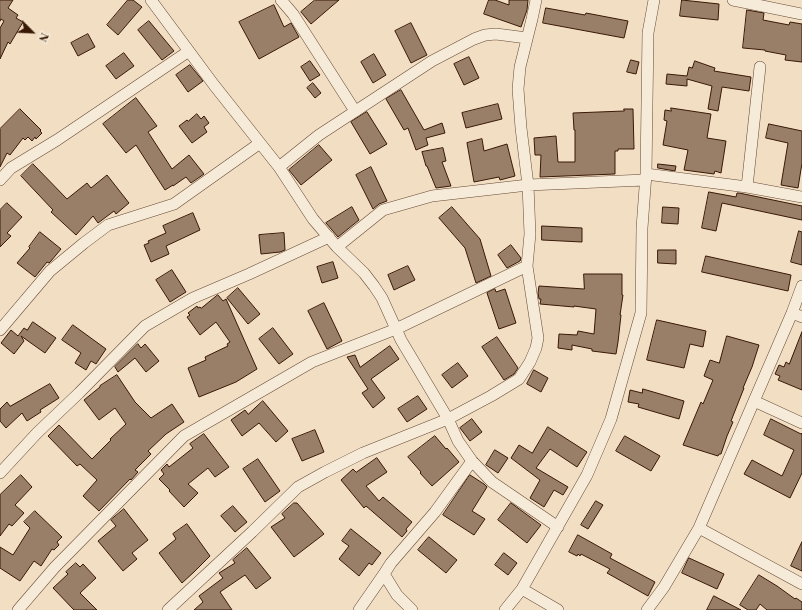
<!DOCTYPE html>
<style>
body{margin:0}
#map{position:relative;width:802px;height:610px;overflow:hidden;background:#f1dec3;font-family:"Libre Bodoni",serif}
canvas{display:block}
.north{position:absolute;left:12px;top:12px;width:40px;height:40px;-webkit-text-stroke:3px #f6ead8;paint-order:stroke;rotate:114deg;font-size:11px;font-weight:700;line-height:16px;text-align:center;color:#391806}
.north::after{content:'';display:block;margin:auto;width:14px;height:18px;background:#391806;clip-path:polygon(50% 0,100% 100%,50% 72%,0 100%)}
</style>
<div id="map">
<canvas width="802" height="610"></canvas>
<div class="north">N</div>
</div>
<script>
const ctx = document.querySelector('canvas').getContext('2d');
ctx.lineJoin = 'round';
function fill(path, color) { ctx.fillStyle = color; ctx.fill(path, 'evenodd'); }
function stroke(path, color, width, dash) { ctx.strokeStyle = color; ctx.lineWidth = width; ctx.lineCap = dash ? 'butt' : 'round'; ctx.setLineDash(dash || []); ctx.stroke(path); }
const building = new Path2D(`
 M0,0H13L8,8L18,15L16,18L23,22L10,44L8,42L0,59V28L4,21L1,19L0,21Z
 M128,0H133L142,7L118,35L107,25Z
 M315,0H339L311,24L301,12Z
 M489,0H495L509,5V0H528L527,10L521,27L484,14Z
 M682,0L719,4L718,20L680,16Z
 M274,5L284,27L291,23L299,37L259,59L239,22Z
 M546,8L585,15L586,13L628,21L624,38L543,23Z
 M747,10L764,13L763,20L789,25L790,22L802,24V62L785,60L786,55L765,51V50L743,48Z
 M149,21L174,51L162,60L138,30Z
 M411,23L427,55L411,63L395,31Z
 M88,34L95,47L78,56L71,43Z
 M124,53L134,66L116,79L106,66Z
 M374,54L386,75L373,83L361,62Z
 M469,57L479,78L464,85L454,64Z
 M631,60L639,62L636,74L627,72Z
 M310,61L320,75L310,81L301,67Z
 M695,61L715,68L714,71L751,77L749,91L722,87L718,111L708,109L712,86L687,79V86L666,84L667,74L687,76L689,67L692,68Z
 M190,65L203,81L188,92L176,75Z
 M313,83L321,93L315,98L307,88Z
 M401,90L424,130L442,123L445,133L426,138L428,145L416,150L408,128L404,130L386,99Z
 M136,98L157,126L148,132L172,169L189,155L204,174L191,183L186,177L173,186V185L165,190L136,145L126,153L103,124Z
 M498,104L502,119L466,128L462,113Z
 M671,108L711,114L707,138L726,141L721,173L715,171L714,174L684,170L688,150L663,145L667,121L664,120L665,110L671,111Z
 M20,109L41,130L40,131L42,133L36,139L35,137L32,141L28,137L25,140L23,138L10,155L7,153L0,167V129Z
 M624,109H633L634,149H618V151H615V174L540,177L541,155H535L534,138L556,136L558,162H575V130H574L573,113L624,111Z
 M367,112L387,144L370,154L351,122Z
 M197,114L201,119L204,116L209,123L204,127L207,132L192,143L179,126L187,120L188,121Z
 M769,124L802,131V163L798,188L781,185L788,143L766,138Z
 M482,139L484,151L507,144L515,176L500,180L499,177L474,182L467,143Z
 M319,145L332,160L301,185L289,170Z
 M443,148L446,161L442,162L451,186L436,188L427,166H426L422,152Z
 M33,164L67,199L87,183L91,188L107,175L129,203L116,214L114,211L98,223L93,216L76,235L51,212L53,210L21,176Z
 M658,164L676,166L675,171L658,168Z
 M371,167L387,201L379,204L373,209L356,175Z
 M709,192L736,197L737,193H739L802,206V220L722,203L716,231L702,228Z
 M7,203L22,217L7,233L11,236L0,247V210Z
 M352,207L359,220L338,237L326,223Z
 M452,207L480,239L491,276L476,283L465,248L439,218Z
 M663,207L679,208L678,224L662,223Z
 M193,213L200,230L166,246L169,254L151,262L144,245L149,243L148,241L166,233L163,226Z
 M542,226L582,228V242L542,240Z
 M799,231L802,232V265L791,262Z
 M40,232L61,249L51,261L49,263L47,262L35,277L17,263L30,248L29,247Z
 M284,233L285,250L280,252L261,254L259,235Z
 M511,245L521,258L520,261L507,268L498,255Z
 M658,250H676V264L658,263Z
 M706,256L791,275L788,291L702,272Z
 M333,262L338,278L322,283L317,267Z
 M408,266L415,280L394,290L388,275Z
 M172,270L186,292L170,302L156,280Z
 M584,274H622V295H623L620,315H621L618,342L616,354L592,351V349L572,345V350L558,348L559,334L577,335L578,331L594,334L596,309L574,306V307L540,304L541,299H539L538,293L539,286L584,289Z
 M238,288L260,314L248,324L227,298Z
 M495,289L496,292L505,289L516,323L499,329L487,293Z
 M218,295L223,301L226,299L257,369L236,382L199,397L188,368L206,360L205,357L228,346L227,344L230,342L216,322L200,335L187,317L190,315L188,313L197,306L198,308L200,307L201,308Z
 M324,303L342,341L327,349L308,311Z
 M657,320L706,331L703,347L690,344L684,368L647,360Z
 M33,322L56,338L45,353L21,336L24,341L14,354L1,343L11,330L18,336L24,328L27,330Z
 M73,325L106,349L96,364L91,361L86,370L75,363L81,353L62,340Z
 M273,328L293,354L279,364L259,339Z
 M802,332V390L778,380L780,376L775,374L779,365L784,367L786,362L789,364Z
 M727,336L759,345L752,367L743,388H744L731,421L733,422L727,436L721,454H719L718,456L683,445L701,402L703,404L713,380L704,376L710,360L719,363Z
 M497,337L518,368L514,374L504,380L482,347Z
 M138,344L141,348L145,344L159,361L146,372L135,358L118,372L115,367Z
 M390,346L399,359L371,379L385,398L373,408L362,393L368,389L347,357L355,355L360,367Z
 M458,363L468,376L452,388L442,375Z
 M534,370L548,378L541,392L527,384Z
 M117,375L135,402L151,418L172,404L184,422L166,434L148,451L151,454L135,470L138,472L131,480L130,479L99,511L83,496L97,480L80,464L77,466L48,436L59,425L92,459L111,440L110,439L126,424L115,408L99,420L84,400L100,387V386Z
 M50,384L59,398L40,410L41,412L27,421L22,413L6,428L0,421V409L7,402L10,406Z
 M643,389L684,401L679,419L638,407L639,404L628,402L630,390L642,393Z
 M418,396L427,409L407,422L398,409Z
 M263,401L288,431L276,442L259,423L242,436L231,420L245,410L248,414Z
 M472,419L482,432L470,441L460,428Z
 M771,419L801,434L802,433V473L790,498L744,474L752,460L782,476L794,450L764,435Z
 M548,427L587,452L577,467L550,449L536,468L568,487L563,495L554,490L544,507L530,498L540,480L511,458L519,445L532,453Z
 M315,430L324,452L302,461L292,439Z
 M204,434L229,467L215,477L208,468L188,484L198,493L184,507L169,491L170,490L159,479L164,474L161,470L167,464L169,467L193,448L190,444Z
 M435,436L446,449L447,448L459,462L432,486L420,473L421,472L408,457Z
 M625,436L660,456L651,471L616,451Z
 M495,450L508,458L498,473L486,465Z
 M377,458L387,472L366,486L379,501L383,497L412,522L406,529L407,531L402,537L366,506L364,508L341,480L353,469L356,472Z
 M258,459L280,491L265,502L243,469Z
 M21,475L32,487L15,505L24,513L12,526L9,524L0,536V495Z
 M470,475L484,484L487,487L472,511L485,519L474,535L443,515Z
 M596,501L603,505L588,529L581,525Z
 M294,503H297L324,534L294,557L271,527L285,518L282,514Z
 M511,503L541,525L527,543L498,520Z
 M233,506L247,522L235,532L221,516Z
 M124,509L148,540L132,553L137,559L123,571L98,541L116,526L111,520Z
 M35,511L62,537L57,542L59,545L54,550L52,549L41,566L34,561L20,581L0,568V547L13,555L30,528L24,522Z
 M187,524L210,556L194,572L182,583L159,553L176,539L173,534Z
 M351,529L381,553L372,565L369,563L359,576L339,559L349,546L342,541Z
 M578,535L612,554L610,558L655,582L648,596L607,573L610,569L581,554L580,556L578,554L577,556L569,552Z
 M429,537L457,560L446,573L418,550Z
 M802,542V571L791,566Z
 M247,548L271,578L256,589L245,575L220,592L232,610H194L203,602L199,596L223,578L219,573L235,563L233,560Z
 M504,553L517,563L508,575L495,565Z
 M689,558L724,574L717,589L682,573Z
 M76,563L80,567L83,564L96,578L80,593L97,610H74L53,588L68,574L66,572Z
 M759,575L777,586L795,599L796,598L802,602V610H767L760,604L756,610H748L740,605Z
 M714,596L741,610H707Z`);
fill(building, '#997f68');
stroke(building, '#391806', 1);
const street = new Path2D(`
 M151,0L214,85L279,167L313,219L337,247L364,273L374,286L382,298L401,340L448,419L458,441L472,461L492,482L558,527
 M281,0L293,14L355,111
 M733,0L802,14
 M279,167L319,135L432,61L474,39L485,35L496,34L527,38
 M646,174L747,187L802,197
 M0,180L11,168L57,140L189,51
 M747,187L760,67
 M337,247L383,210L432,196L528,185L645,180
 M792,313L802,317
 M0,330L50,271L84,243L108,225L174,204L260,143
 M754,401L802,423
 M0,473L37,433L79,393L145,326L193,298L249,274L329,237
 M699,528L802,584
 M522,589L558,610
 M18,610L55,567L184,436L312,362L396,329L527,266
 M168,610L252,532L298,487L325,472L363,453L448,419L491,396L519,379L530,362L536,348L538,338L527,266L530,234L528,185L521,128L518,89L520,67L532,19L536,0
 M359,610L384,574
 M412,610L397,595L384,574L391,563L435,512L472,461
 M505,610L522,589L587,475L611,419L641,313L642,228L646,174L648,33L654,0
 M647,610L664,587L699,528L754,401L792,313L802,286`);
stroke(street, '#674a35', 12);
stroke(street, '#f6ead8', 11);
</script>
